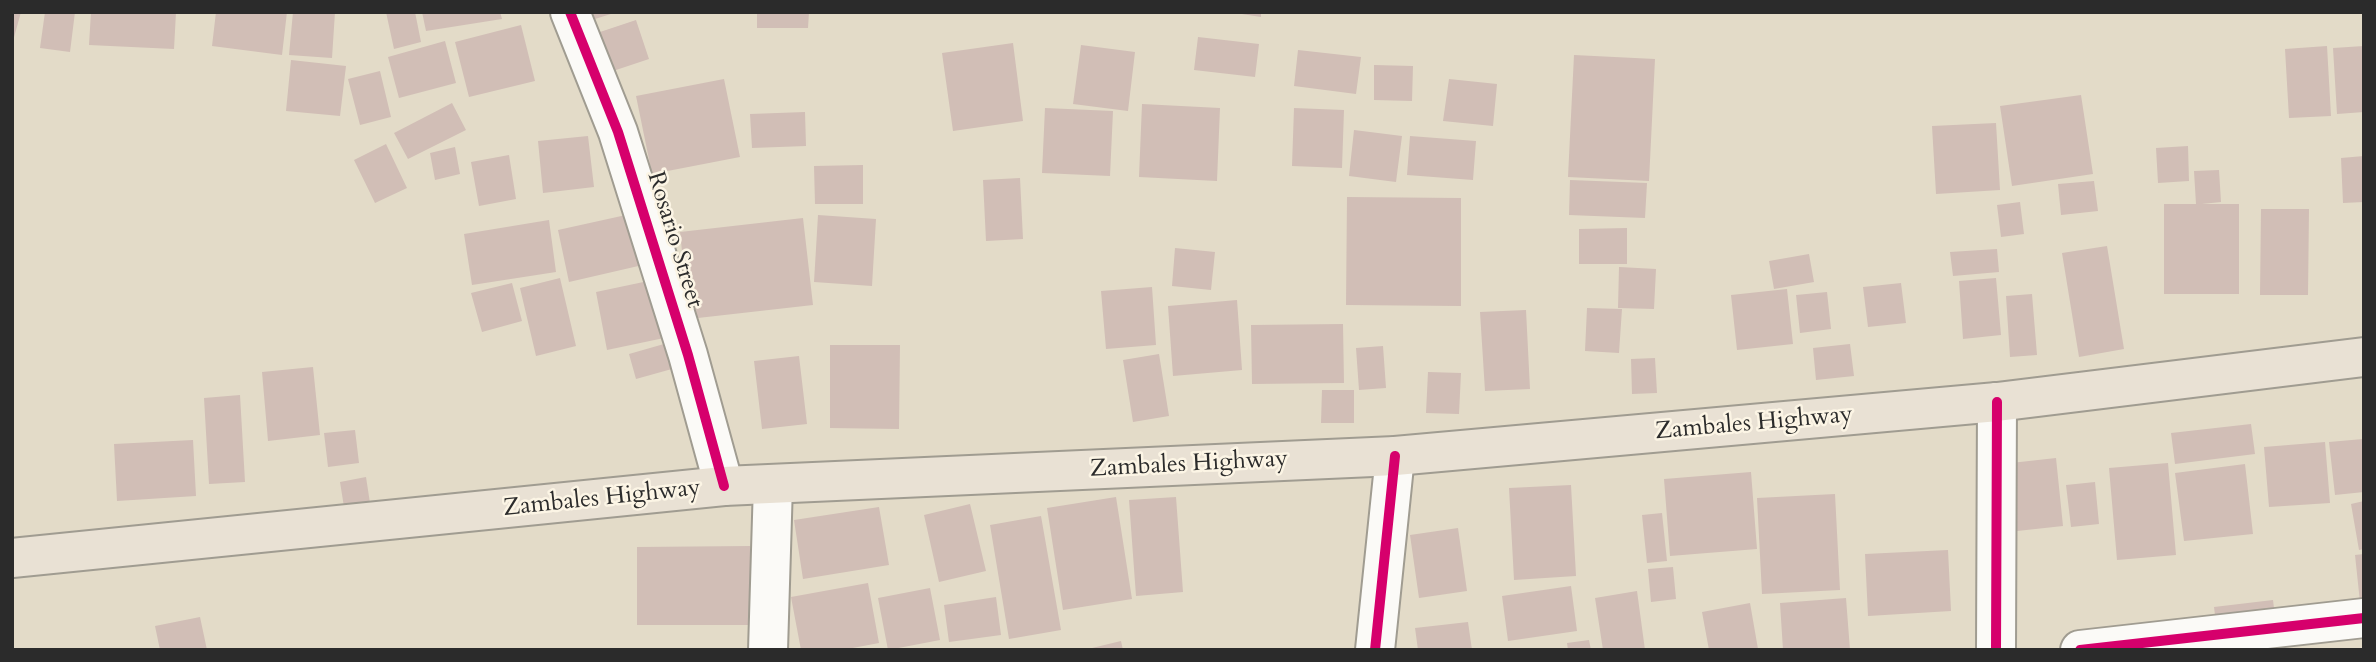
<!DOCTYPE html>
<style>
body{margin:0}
#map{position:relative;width:2376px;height:662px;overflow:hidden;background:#e3dbc8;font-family:Cardo,serif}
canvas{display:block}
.frame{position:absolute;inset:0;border:14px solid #2b2b2b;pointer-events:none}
</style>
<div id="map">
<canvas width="2376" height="662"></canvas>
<div class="frame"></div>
</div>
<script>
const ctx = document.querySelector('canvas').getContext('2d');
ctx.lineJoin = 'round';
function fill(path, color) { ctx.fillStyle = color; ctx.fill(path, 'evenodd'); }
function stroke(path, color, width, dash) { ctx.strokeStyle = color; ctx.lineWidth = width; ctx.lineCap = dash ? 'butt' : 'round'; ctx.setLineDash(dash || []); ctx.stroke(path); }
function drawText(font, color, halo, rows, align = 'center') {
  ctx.font = font + ' Cardo,serif'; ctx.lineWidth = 5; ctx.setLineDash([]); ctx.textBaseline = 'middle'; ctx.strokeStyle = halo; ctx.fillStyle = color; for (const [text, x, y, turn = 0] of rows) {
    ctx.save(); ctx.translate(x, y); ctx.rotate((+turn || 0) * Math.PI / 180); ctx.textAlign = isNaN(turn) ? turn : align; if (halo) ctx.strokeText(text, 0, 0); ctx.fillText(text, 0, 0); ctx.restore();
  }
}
fill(new Path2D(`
 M12,12H21L13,41H12Z
 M45,12H75L70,52L40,48Z
 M91,12H176L174,49L89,45Z
 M216,12H287L282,55L212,46Z
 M293,12H335L332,58L289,55Z
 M386,12H415L421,42L394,49Z
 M422,12H500L502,19L426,31Z
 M592,12H613L614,13L595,19Z
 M757,12H809L808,28H757Z
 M1229,12H1261V17Z
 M636,20L649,59L610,72L597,33Z
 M521,25L535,81L469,97L455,42Z
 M1198,37L1259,44L1255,77L1194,70Z
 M445,41L456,83L399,98L388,57Z
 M1013,43L1023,121L953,131L942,53Z
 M1081,45L1135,52L1128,111L1073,104Z
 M2327,46L2331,116L2289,118L2285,49Z
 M2364,46V112L2337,114L2333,48Z
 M1298,50L1361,57L1356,94L1294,86Z
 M1574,55L1655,59L1649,181L1568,177Z
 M291,60L346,66L340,116L286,111Z
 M1374,65L1413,66L1412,101L1374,100Z
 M380,71L391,117L360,125L348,79Z
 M724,79L740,157L652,174L636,96Z
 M1449,79L1497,84L1493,126L1443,121Z
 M2081,95L2093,174L2012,186L2000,106Z
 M452,103L466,130L408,159L394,133Z
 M1142,104L1220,108L1217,181L1139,177Z
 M1045,108L1113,111L1110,176L1042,173Z
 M1294,108L1344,110L1342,168L1292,166Z
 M805,112L806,146L752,148L750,114Z
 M1996,123L2000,190L1936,194L1932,126Z
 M1354,130L1402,136L1396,182L1349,176Z
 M588,136L594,187L543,193L538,141Z
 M1410,136L1476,141L1473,180L1407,175Z
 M386,144L407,188L375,203L354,160Z
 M2188,146L2189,181L2158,183L2156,148Z
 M455,147L460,174L435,180L430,153Z
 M509,155L516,199L479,206L471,162Z
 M2364,156V202L2343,203L2341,158Z
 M863,165V204H815L814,166Z
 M2219,170L2221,202L2202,204H2239V294H2164V204H2196L2194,171Z
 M1020,178L1023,239L986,241L983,180Z
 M1570,180L1647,183L1645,218L1569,215Z
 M2094,181L2098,211L2061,215L2058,184Z
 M1347,197L1461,198V306L1346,305Z
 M2020,202L2024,234L2001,237L1997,205Z
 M2261,209H2309L2308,295H2260Z
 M635,213L647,264L569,282L558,230Z
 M818,215L876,219L872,286L814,282Z
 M803,218L813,305L689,319L680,232Z
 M549,220L556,272L472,285L464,234Z
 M1627,228V264H1579V229Z
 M2107,246L2124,349L2079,357L2062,253Z
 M1175,248L1215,252L1211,290L1172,286Z
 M1997,249L1999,272L1953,276L1950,252Z
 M1809,254L1814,282L1774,289L1769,261Z
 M1619,267L1656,269L1654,309L1618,308Z
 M560,278L576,346L536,356L520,288Z
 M1996,278L2001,335L1963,339L1959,281Z
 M653,280L664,338L607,350L596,292Z
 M512,283L522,321L482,332L471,293Z
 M1901,283L1906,323L1868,327L1863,287Z
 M1152,287L1156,345L1106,349L1101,291Z
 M1787,289L1793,344L1737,350L1731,295Z
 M1827,292L1831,329L1800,333L1796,295Z
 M2032,294L2037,355L2010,357L2006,296Z
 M1237,300L1242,370L1173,376L1168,306Z
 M1587,308L1622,309L1619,353L1585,351Z
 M1526,310L1530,389L1485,391L1480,312Z
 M1343,324L1344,383L1252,384L1251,325Z
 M671,342L679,367L636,379L629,354Z
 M1850,344L1854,376L1816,380L1813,348Z
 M830,345H900L899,429L830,428Z
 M1383,346L1386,388L1359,390L1356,348Z
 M1159,354L1169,416L1133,422L1123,360Z
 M799,356L807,424L762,429L754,361Z
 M1655,358L1657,393L1632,394L1631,359Z
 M313,367L320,435L268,441L262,372Z
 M1428,372L1461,373L1459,414L1426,413Z
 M1322,390H1354V423H1321Z
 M240,395L245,482L209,484L204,398Z
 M2251,424L2255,454L2175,464L2171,433Z
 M355,430L359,463L328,467L324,433Z
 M2363,439L2364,492L2335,495L2329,442Z
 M193,440L196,496L117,501L114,444Z
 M2325,442L2330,503L2269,507L2264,447Z
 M2056,458L2063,526L2008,532L2002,464Z
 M2168,463L2176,555L2117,560L2109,468Z
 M2245,464L2253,534L2184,541L2175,473Z
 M1751,472L1757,549L1670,556L1664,479Z
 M366,477L370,503L344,507L340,482Z
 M2095,482L2099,524L2071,527L2066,485Z
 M1571,485L1576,576L1514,580L1509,488Z
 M1835,494L1840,590L1762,594L1757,498Z
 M1116,497L1132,599L1063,610L1047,508Z
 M1176,497L1183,592L1136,596L1129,500Z
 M2364,501V549L2359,550L2351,504Z
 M970,504L986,571L939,582L924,515Z
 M879,507L889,565L803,579L794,520Z
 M1662,513L1667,561L1647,563L1642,515Z
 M1041,516L1061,630L1009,639L990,525Z
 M1458,528L1467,591L1419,598L1410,535Z
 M750,546V625H637V547Z
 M1948,550L1951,611L1868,616L1865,554Z
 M2364,554V621H2362L2355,555Z
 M1673,567L1676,599L1651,602L1648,569Z
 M868,583L879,643L842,650H801L791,597Z
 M1571,586L1577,631L1508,641L1502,596Z
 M930,588L940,640L888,650L878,598Z
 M1637,591L1645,650H1603L1595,598Z
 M996,597L1001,635L949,642L944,605Z
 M1846,598L1850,650H1783L1780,603Z
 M2273,600L2276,625L2217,631L2214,607Z
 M1750,603L1758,649L1709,650L1702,612Z
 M200,617L207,650H160L155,626Z
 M1468,622L1472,650H1418L1415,628Z
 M1589,640L1591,650H1568L1567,643Z
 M1121,641L1123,650H1088V649Z`), '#d1beb6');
const minor = new Path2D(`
 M570,12L618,132L688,355L724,486
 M768,650L773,484
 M1375,650L1395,456
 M1996,650L1997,402
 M2080,650L2364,618`);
const major = new Path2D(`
 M12,558L724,486L1395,456L1997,402L2364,357`);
stroke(minor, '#a09c91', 42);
stroke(major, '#a09c91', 42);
stroke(minor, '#fbfaf7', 38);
stroke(major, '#e9e1d4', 38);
stroke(new Path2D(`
 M570,12L618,132L688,355L724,486
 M1375,650L1395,456
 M1996,650L1997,402
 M2080,650L2364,618`), '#d6006c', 10);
drawText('24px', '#2b2b2b', '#fcf5e5', [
 ["Rosario Street",674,240,73],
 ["Zambales Highway",1754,424,-5],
 ["Zambales Highway",1189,465,-3],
 ["Zambales Highway",602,499,-6]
]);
</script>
